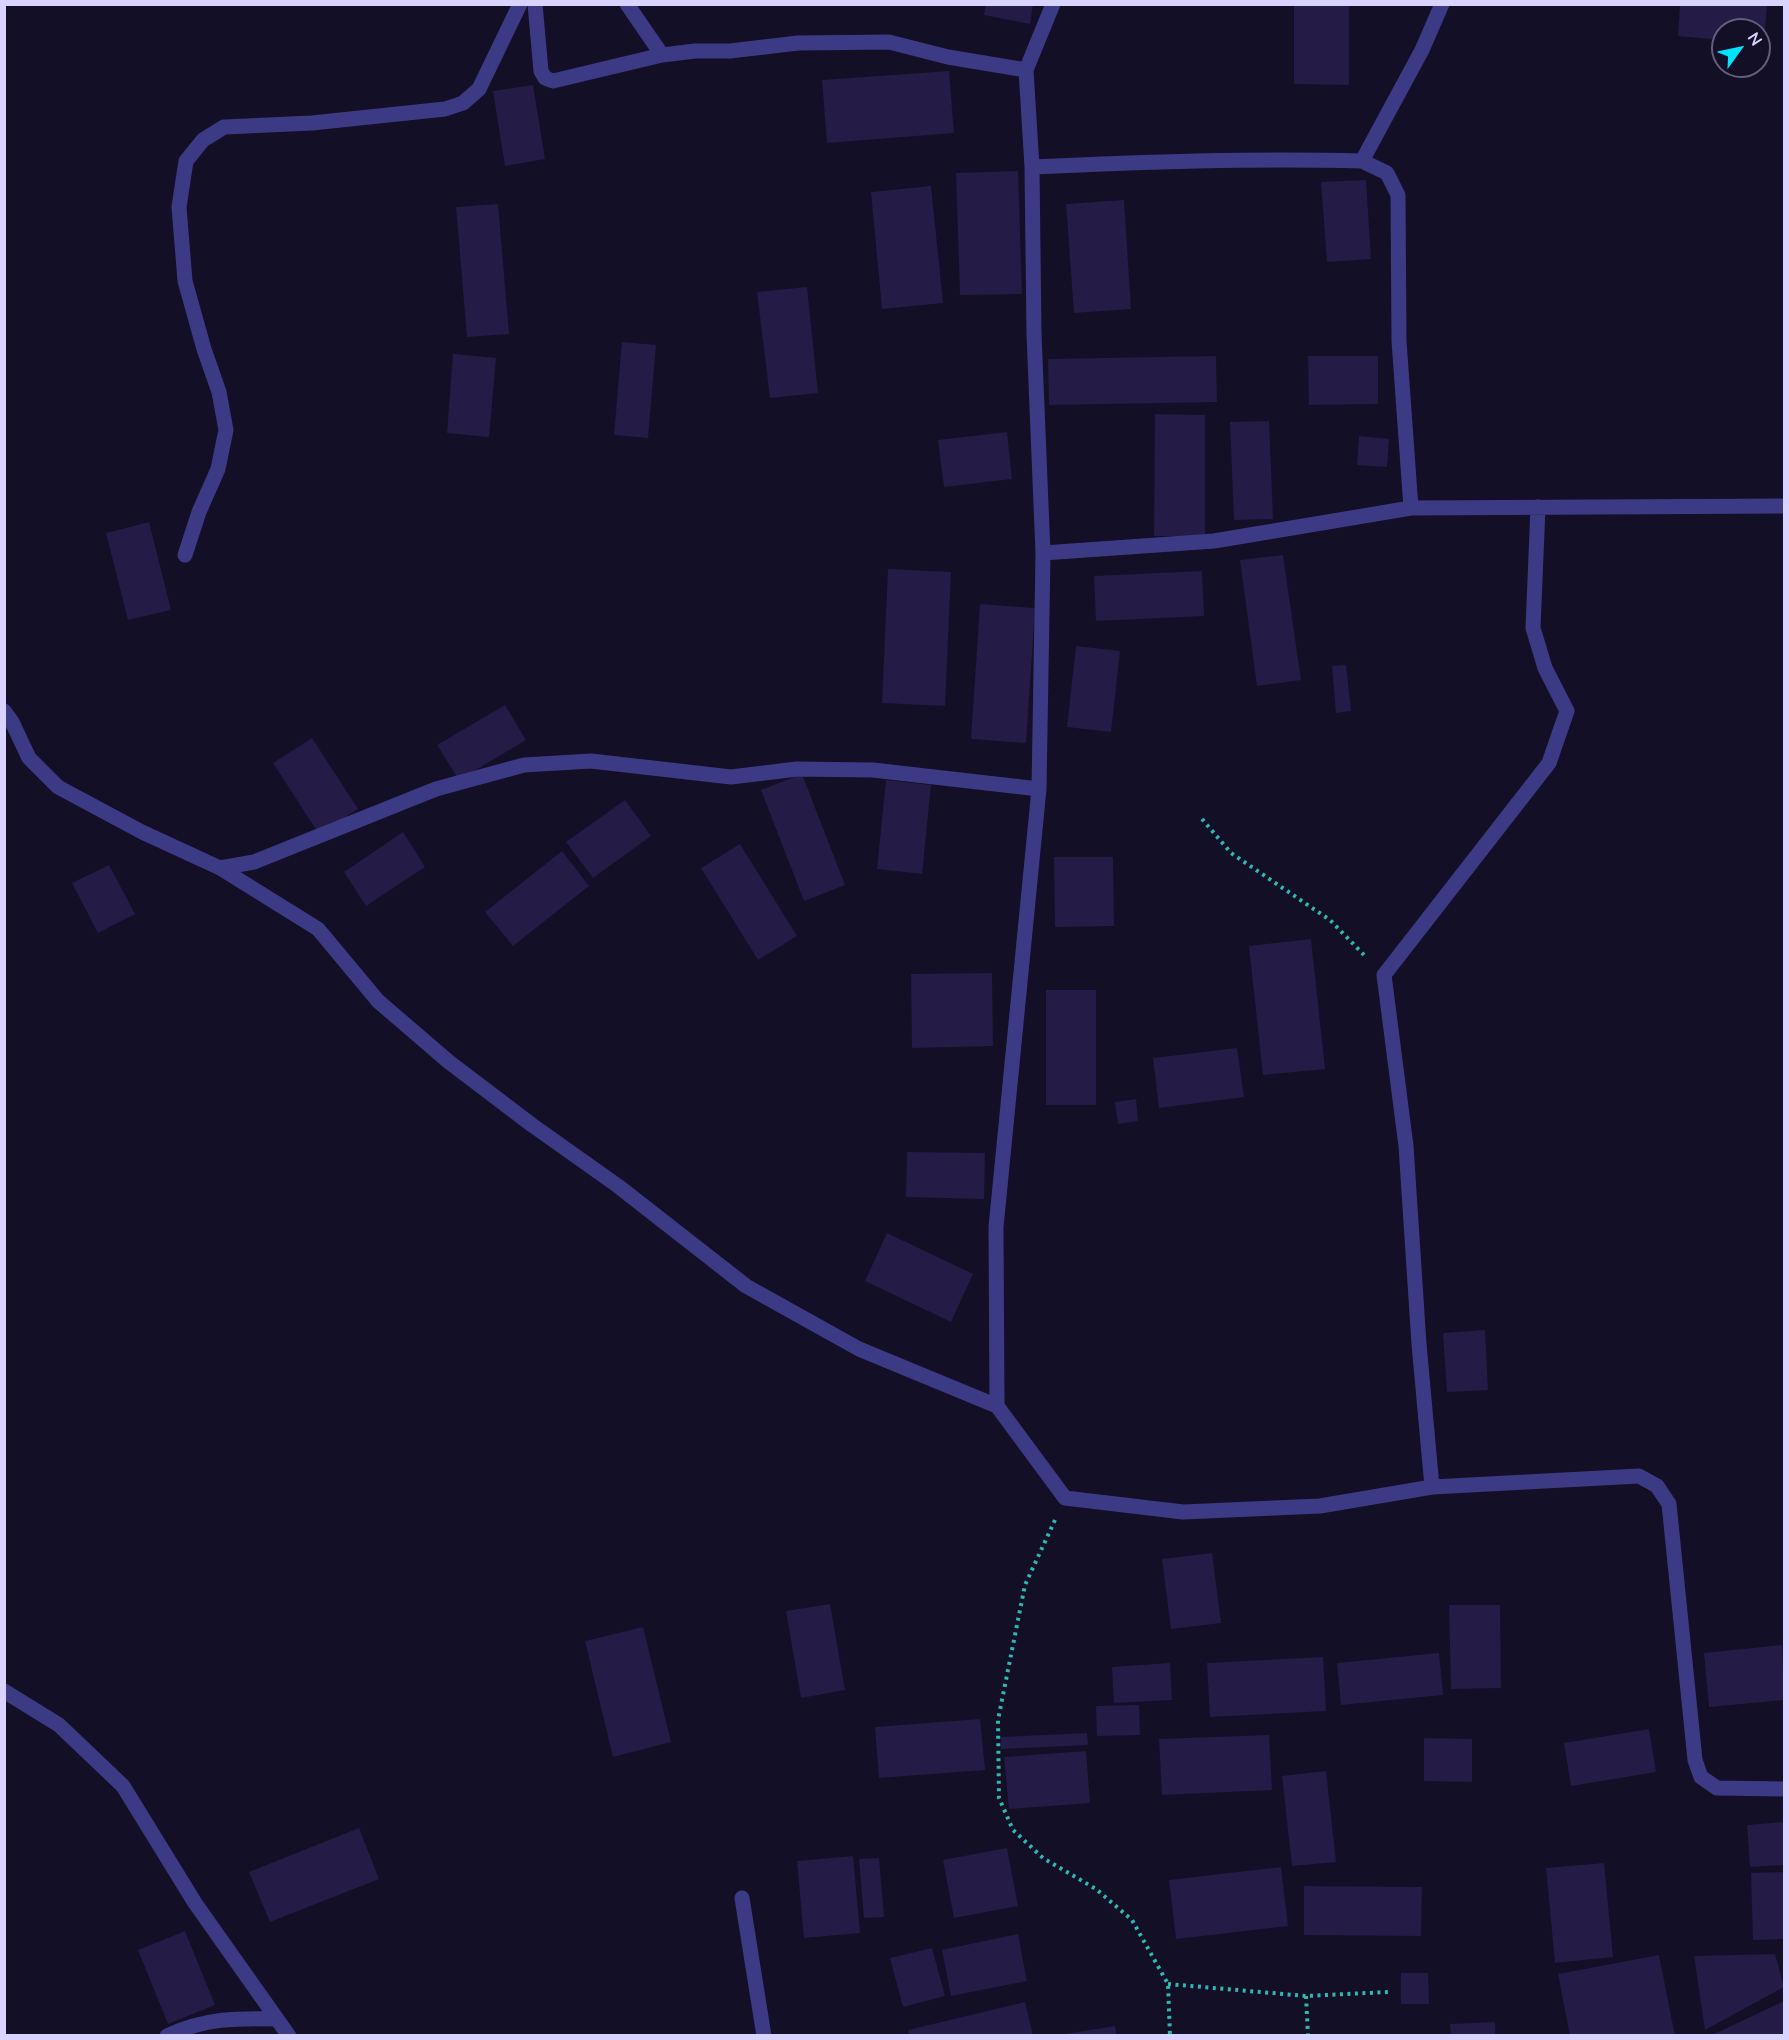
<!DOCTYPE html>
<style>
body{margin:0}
#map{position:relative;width:1789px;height:2040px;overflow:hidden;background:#130f26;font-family:"Nunito Sans",sans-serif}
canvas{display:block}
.frame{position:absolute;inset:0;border:6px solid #d9d4ff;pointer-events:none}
.north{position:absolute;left:1711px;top:18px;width:60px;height:60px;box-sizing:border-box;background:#130f26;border:2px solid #625e7d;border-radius:50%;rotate:57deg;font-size:16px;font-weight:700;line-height:24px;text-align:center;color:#d9d4ff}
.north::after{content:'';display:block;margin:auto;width:21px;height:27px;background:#00e5ff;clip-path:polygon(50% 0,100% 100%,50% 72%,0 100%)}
</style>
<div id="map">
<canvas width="1789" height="2040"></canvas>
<div class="frame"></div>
<div class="north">N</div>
</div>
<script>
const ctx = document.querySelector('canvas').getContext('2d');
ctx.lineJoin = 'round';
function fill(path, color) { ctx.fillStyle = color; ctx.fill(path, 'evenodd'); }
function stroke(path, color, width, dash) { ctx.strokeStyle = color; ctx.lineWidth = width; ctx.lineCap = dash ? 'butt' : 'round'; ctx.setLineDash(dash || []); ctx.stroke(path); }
fill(new Path2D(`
 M986,4H1033L1030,24L984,15Z
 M1294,4H1349V85L1294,84Z
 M1680,5H1767L1764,43L1759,42V30H1723V40L1678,36Z
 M949,71L954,133L827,143L822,80Z
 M533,85L545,159L505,166L493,91Z
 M1018,171L1022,294L960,295L956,173Z
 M1366,180L1371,259L1327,262L1321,182Z
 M931,186L943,303L882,309L871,192Z
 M1124,200L1131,309L1074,313L1066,204Z
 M498,204L509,334L467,337L456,207Z
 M807,287L818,393L770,398L757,292Z
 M622,342L656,345L648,438L614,435Z
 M453,354L496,358L489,437L447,433Z
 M1216,356L1217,402L1049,405L1048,359Z
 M1308,356H1378V404L1309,405Z
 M1155,414L1205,415V536H1154Z
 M1269,421L1273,519L1234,520L1230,422Z
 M1007,432L1012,479L944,487L938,440Z
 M1359,436L1389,439L1387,467L1357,465Z
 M149,522L171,610L128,620L106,533Z
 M1283,555L1301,680L1257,686L1240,560Z
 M888,569L951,572L945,706L882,703Z
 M1202,571L1204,616L1096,621L1094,576Z
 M980,604L1035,608L1026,743L971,739Z
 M1076,646L1120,651L1111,732L1067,727Z
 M1346,665L1351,711L1336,713L1332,666Z
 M505,705L526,740L459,780L437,745Z
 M312,738L358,809L319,834L273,763Z
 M802,774L845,885L804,901L761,790Z
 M886,780L931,785L922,874L877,869Z
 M625,800L651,836L593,878L566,842Z
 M403,832L425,867L366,906L344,872Z
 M740,844L797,936L758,960L701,868Z
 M562,851L589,886L513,946L485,912Z
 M1054,857H1113L1114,926L1055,927Z
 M109,865L135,914L98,933L72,883Z
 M1311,939L1325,1069L1263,1075L1249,946Z
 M992,973L993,1046L912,1048L911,974Z
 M1046,990H1096V1105H1046Z
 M1237,1048L1244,1097L1159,1108L1153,1058Z
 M1136,1099L1138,1121L1118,1124L1115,1102Z
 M907,1152L985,1153L984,1199L906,1197Z
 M887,1233L973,1274L951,1322L865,1281Z
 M1485,1330L1488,1390L1447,1392L1443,1333Z
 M1212,1553L1221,1623L1171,1629L1162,1559Z
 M830,1604L845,1690L801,1698L786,1611Z
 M1449,1605H1500L1501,1688L1451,1689Z
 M643,1627L671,1742L613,1757L585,1641Z
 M1782,1645L1784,1700L1709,1707L1704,1653Z
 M1439,1653L1443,1695L1341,1705L1337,1663Z
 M1323,1657L1326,1711L1210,1717L1207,1663Z
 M1170,1663L1172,1700L1114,1703L1112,1667Z
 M1139,1705L1140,1735L1097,1736L1096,1706Z
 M980,1719L985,1770L879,1778L875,1727Z
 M1649,1729L1656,1772L1571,1786L1564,1743Z
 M1087,1733L1088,1745L1001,1749V1737Z
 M1269,1735L1272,1790L1162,1795L1159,1739Z
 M1424,1738L1472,1739V1782L1424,1781Z
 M1086,1751L1090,1803L1009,1809L1004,1757Z
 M1326,1771L1336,1862L1292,1866L1282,1776Z
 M1784,1822V1865L1750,1867L1747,1825Z
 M359,1828L379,1879L270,1922L249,1872Z
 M1007,1848L1018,1906L954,1918L943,1860Z
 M853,1856L860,1933L804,1938L797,1861Z
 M879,1858L884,1917L864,1918L859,1859Z
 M1604,1863L1613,1957L1555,1963L1546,1868Z
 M1281,1867L1288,1926L1176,1939L1169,1880Z
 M1784,1872V1939L1753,1940L1751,1873Z
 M1304,1886L1422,1887L1421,1936L1304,1935Z
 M185,1931L215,2005L168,2024L138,1950Z
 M1018,1934L1027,1981L951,1996L942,1950Z
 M932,1948L945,1996L903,2007L890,1958Z
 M1775,1954L1784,1987L1705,2030L1694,1956Z
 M1659,1955L1675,2036H1570L1558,1974Z
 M1401,1973H1428L1429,2004H1401Z
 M1784,2001V2036H1710Z
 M1025,2002L1033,2036H909L908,2030Z
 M1495,2022V2036H1451L1450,2024Z
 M1115,2026L1117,2036H1065V2034Z`), '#241b47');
stroke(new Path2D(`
 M1202,819L1231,853L1330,920L1366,957
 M1055,1520L1025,1585L998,1720L999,1798L1013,1830L1043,1858L1096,1889L1132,1920L1168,1984L1170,2036
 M1168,1984L1306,1996L1388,1992
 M1306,1996L1308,2036`), '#2fb8b0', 4, [3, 4.5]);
stroke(new Path2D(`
 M535,4L541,71L545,78L553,81L662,55L695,51H730L798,43L889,42L948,57L1026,70
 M627,4L662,55
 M1053,4L1026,70L1032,167L1034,334L1043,553L1214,541L1411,508L1784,506
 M1362,161L1387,173L1398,195L1399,341L1411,508
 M1032,167C1142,162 1252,158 1362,161L1422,50L1442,4
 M185,555L199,512L218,469L226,430L219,392L204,349L185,281L179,207L186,161L203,140L224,127L312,123L445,109L463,103L479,89L520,4
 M4,711L12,722L29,758L58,787L142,832L220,868L318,929L378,1001L449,1062L532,1125L618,1186L746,1286L859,1349L997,1406L1065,1498L1183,1512L1320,1506L1432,1487L1639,1476L1657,1486L1669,1504L1695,1760L1701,1777L1717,1788L1784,1789
 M220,868L254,862L436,789L524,765L591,761L731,777L797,769L873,770L1039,789
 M997,1406L996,1227L1039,789L1043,553
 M1432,1487L1419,1344L1406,1146L1384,975L1549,763L1567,711L1545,668L1533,628L1538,507
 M4,1691L59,1725L123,1786L195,1903L289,2036
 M742,1898L764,2036
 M167,2036C204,2018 237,2018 277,2019`), '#3d3a85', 15);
</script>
